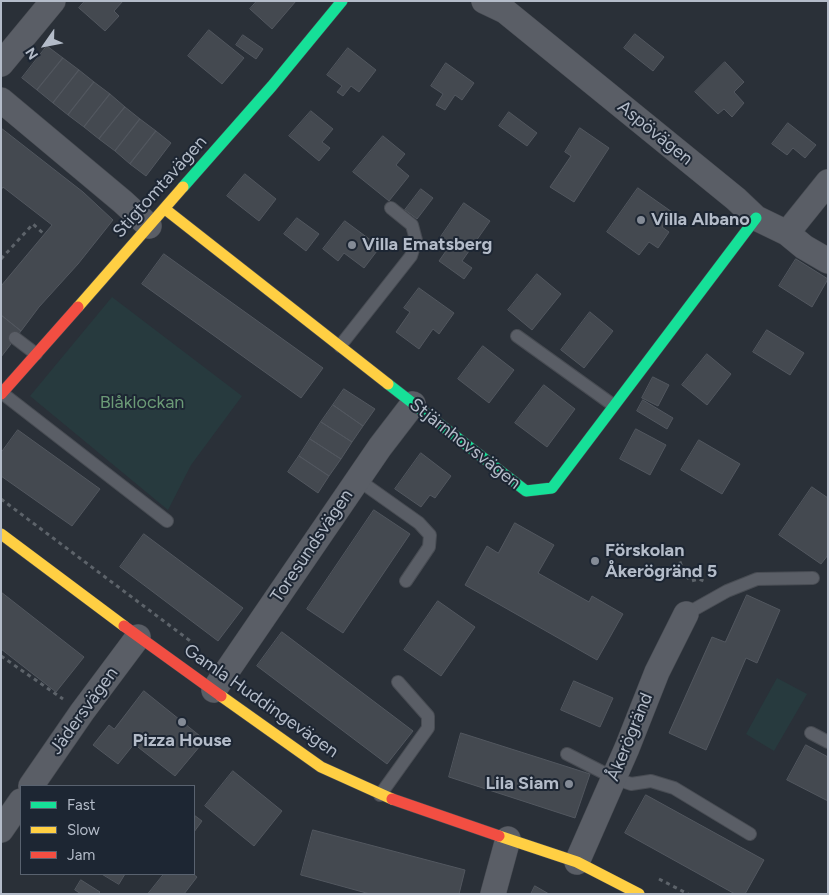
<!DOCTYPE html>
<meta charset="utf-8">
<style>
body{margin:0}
#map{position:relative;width:829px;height:895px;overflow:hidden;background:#2a3038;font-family:Figtree,sans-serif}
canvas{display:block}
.frame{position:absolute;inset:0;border:2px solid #b4bcc9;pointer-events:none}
.legend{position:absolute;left:20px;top:785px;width:175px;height:90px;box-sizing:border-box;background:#1d2633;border:1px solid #59626f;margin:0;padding:6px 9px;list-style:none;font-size:15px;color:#b4bcc9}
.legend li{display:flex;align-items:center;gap:10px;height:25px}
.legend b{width:25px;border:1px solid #59626f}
.north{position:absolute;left:20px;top:20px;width:50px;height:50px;-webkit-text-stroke:4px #1d2633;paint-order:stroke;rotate:237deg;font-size:14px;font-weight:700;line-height:20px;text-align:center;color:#b4bcc9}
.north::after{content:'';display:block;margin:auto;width:18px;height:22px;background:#b4bcc9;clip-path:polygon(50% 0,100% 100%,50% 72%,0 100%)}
</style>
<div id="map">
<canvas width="829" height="895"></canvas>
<div class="frame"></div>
<ul class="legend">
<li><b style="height:6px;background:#16e098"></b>Fast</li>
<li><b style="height:6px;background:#ffcf43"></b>Slow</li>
<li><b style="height:6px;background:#f24e42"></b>Jam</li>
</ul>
<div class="north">N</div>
</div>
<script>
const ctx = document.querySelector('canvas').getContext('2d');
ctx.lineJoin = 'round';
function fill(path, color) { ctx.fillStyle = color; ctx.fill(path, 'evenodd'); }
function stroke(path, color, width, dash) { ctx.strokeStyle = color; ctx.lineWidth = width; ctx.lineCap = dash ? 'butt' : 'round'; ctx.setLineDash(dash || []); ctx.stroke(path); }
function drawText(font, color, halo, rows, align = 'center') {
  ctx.font = font + ' Figtree,sans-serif'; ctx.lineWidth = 4; ctx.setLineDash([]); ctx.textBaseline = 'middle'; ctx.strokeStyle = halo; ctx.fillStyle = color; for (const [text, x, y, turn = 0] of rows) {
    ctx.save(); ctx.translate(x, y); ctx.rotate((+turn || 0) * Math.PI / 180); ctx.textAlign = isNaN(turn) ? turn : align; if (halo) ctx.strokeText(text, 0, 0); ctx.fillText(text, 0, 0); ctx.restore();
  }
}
fill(new Path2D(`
 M112,297L242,396L191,465L168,510L30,396Z
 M777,678L807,694L774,751L746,734Z`), '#273a3e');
const building = new Path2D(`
 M85,1H123L114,11L119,16L105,31L79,8Z
 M257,1H296L272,29L250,9Z
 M209,30L244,58L222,84L188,56Z
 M635,34L664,57L653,71L624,48Z
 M243,35L263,49L256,59L236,45Z
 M47,46L63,58L37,90L22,78Z
 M348,48L376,70L359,92L351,86L343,96L337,92L342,86L327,75Z
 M63,58L79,70L53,103L37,90Z
 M725,62L744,82L734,92L744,103L732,117L724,109L718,114L695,92Z
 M446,63L474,83L462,100L455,95L445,110L436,105L443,94L431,86Z
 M79,70L94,82L68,115L53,103Z
 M94,82L110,94L84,127L68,115Z
 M110,94L125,107L99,139L84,127Z
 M125,107L140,119L115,151L99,139Z
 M311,111L333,129L322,142L330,148L319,161L289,136Z
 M509,112L537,133L527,146L499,126Z
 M140,119L156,131L130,164L115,151Z
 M788,123L816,145L805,158L793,148L787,155L772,144Z
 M1,128L83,192L113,220L78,264L39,307L21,331L1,315V286L52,225L3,187L1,190Z
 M580,128L609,148L574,202L550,187L571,156L565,152Z
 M156,131L171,143L146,176L130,164Z
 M383,136L405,154L396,165L409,176L389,201L353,172Z
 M245,174L276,199L259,221L227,196Z
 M638,188L672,212L662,227L669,232L658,248L649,242L639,255L607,232Z
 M421,189L433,198L417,219L405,210Z
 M464,203L490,221L462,261L472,268L464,279L439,261L446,251L436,244Z
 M297,218L319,234L306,251L284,234Z
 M345,221L380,247L364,268L344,253L338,261L323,249Z
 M164,254L323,368L301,398L142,284Z
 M796,259L828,279L812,307L779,286Z
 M537,274L561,294L532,330L508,310Z
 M419,288L454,313L439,334L433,329L419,349L396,332L410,312L404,308Z
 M590,312L613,331L584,368L561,350Z
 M1,315L21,331L1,357Z
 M767,330L804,353L790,375L753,352Z
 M483,346L514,370L489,403L458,379Z
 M707,354L731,374L707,405L682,385Z
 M653,377L669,385L658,406L642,398Z
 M544,385L575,409L547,447L515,423Z
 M344,389L375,409L363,426L333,405Z
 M643,400L673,418L667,429L637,411Z
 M333,405L363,426L352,442L321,422Z
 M321,422L352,442L341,459L310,439Z
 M636,429L666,445L650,475L620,459Z
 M18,430L100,489L72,526L1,476V453Z
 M310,439L341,459L329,476L299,456Z
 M699,440L740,464L722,494L681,470Z
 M421,453L451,476L435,498L430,495L421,507L395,489Z
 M299,456L329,476L318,493L288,472Z
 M812,487L828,498V555L821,564L779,535Z
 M374,510L410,534L343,633L307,609Z
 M515,523L554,545L538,573L589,602L592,596L623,614L597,660L465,585L487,546L498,553Z
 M144,534L243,608L218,641L120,567Z
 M1,592L84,657L56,692L1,649Z
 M747,595L780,610L757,663L746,658L706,750L669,733L712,637L725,642Z
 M438,601L475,627L441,676L404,650Z
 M282,632L413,731L387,764L257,666Z
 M574,681L613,698L600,727L561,710Z
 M144,691L205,740L175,776L134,744L118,764L93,745L109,725L114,729Z
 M461,733L590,774L575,818L449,777Z
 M806,745L828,757V801L787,780Z
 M233,771L282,811L254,846L205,806Z
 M646,795L764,860L745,894H735L625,833Z
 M194,815L202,821L194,832Z
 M313,830L465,870L459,894H370L301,875Z
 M102,874H125L119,884Z
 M164,874H193L197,877L184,894H148Z
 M81,880L100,892L98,894H81L75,890Z
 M535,886L549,894H531Z`);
fill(building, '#444950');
stroke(building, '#52575f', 1);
const lane = new Path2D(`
 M517,336L613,405
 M15,338L36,354
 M340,346L411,256L416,240L412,225L391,208
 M2,393L167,521
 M357,479L419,523L430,535L429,547L406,581
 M686,614L727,591L757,579L813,578
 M811,733L828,742
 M567,754L614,778L631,784L651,781L674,788L750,834
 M380,795L428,728V716L398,682`);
const street = new Path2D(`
 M484,1L505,11L736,199L756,218L787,233L804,247L828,261
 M1,64L53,1
 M1,100L123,202L149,226
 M787,233L828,182
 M214,690L380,447L413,404
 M31,786L82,712L138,637
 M1,830L21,801
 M577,862L627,748L657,672L686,614
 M493,894L508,839`);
const fast = new Path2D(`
 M183,187L272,86L342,1
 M388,384L526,491L552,488L756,218`);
const slow = new Path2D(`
 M165,209L388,384
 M78,307L183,187
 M1,534L124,626
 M221,696L321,767L392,799
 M499,836L577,862L639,894`);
const jam = new Path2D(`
 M1,394L78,307
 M124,626L221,696
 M392,799L499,836`);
stroke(lane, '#484c53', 14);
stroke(street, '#484c53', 26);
stroke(fast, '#484c53', 12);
stroke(slow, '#484c53', 12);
stroke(jam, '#484c53', 12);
stroke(new Path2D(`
 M1,259L33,224L45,235
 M1,499L193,643
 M677,554L685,575L691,581L699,579L706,582
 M1,656L63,699
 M659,879L688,894`), '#5d636a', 3, [4, 4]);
stroke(lane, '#5a5e66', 12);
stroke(street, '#5a5e66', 25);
stroke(fast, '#16e098', 11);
stroke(slow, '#ffcf43', 11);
stroke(jam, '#f24e42', 11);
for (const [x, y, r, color] of [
 [641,220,5,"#848b96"],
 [352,245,5,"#848b96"],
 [595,561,5,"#848b96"],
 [182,722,5,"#848b96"],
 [569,784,5,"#848b96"]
]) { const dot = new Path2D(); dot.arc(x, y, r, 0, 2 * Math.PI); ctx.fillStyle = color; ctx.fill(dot); stroke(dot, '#1d2633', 2); }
drawText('18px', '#b4bcc9', '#1d2633', [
 ["Aspövägen",655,133,39],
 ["Stigtomtavägen",160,187,-48],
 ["Stjärnhovsvägen",465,444,38],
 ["Toresundsvägen",312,546,-56],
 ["Gamla Huddingevägen",261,701,35],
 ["Jädersvägen",84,711,-54],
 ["Åkerögränd",630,737,-68]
]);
drawText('bold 18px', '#b4bcc9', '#1d2633', [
 ["Villa Albano",651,220],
 ["Villa Ematsberg",362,245],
 ["Förskolan",605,551],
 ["Åkerögränd 5",605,572],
 ["Pizza House",182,741,"center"],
 ["Lila Siam",559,784,"right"]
], 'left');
drawText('18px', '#6b9a76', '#1d2633', [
 ["Blåklockan",142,403]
]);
</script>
